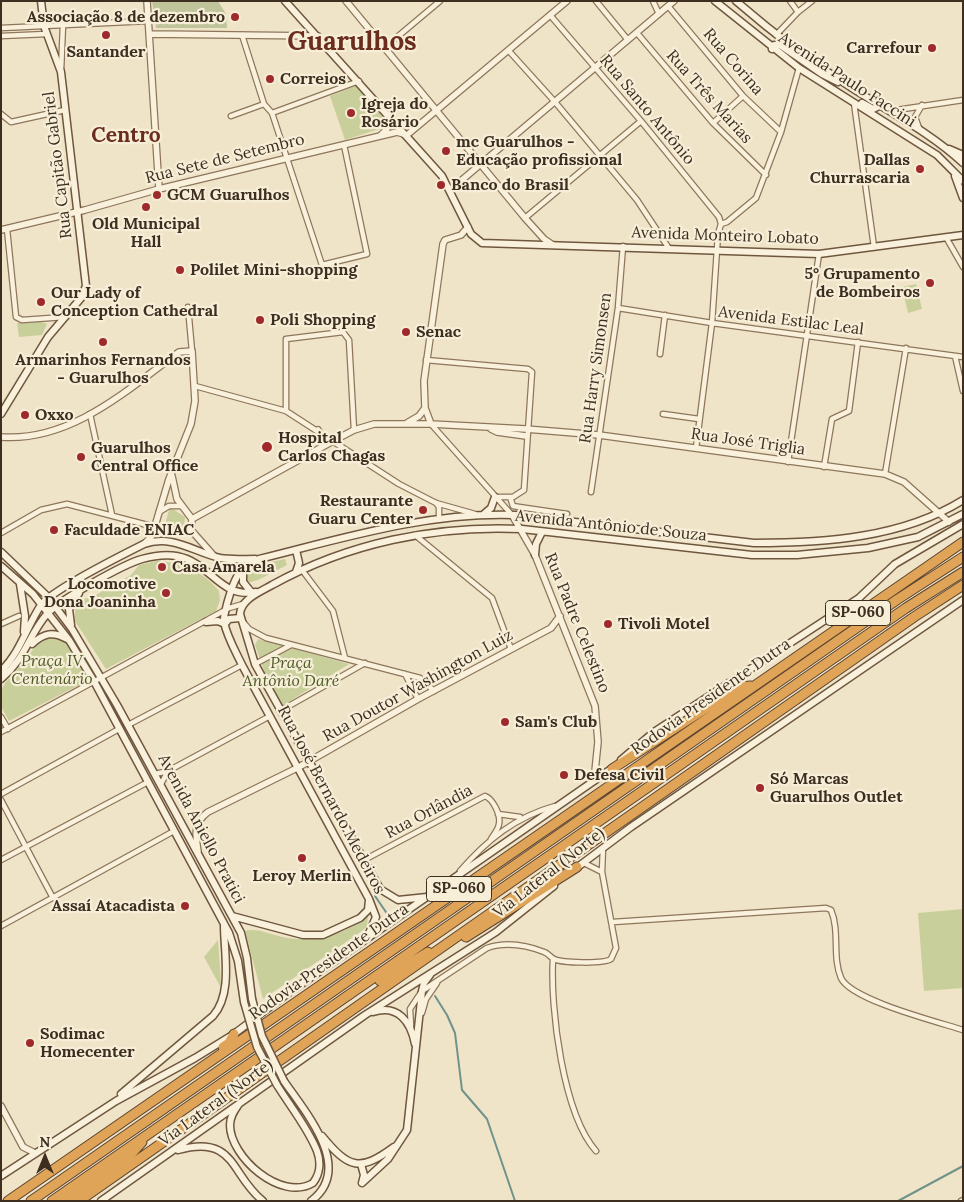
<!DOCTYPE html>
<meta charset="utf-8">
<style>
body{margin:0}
#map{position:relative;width:964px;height:1202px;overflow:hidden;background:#f0e4c8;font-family:Lora,serif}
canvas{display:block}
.frame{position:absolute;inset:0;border:2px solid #3d2e20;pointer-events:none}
.north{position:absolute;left:20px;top:1132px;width:50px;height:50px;-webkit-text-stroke:4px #f7eed8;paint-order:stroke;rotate:0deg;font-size:14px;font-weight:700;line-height:20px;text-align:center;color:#3d2e20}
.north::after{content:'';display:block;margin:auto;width:18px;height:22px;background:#3d2e20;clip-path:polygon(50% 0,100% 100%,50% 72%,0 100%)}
</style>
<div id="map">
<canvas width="964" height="1202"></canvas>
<div class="frame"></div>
<div class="north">N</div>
</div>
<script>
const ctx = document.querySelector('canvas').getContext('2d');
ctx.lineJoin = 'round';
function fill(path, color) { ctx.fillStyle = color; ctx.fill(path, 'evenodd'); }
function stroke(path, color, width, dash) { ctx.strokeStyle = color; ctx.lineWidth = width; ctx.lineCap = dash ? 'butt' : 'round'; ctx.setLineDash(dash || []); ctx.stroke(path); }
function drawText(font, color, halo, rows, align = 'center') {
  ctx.font = font + ' Lora,serif'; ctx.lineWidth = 4.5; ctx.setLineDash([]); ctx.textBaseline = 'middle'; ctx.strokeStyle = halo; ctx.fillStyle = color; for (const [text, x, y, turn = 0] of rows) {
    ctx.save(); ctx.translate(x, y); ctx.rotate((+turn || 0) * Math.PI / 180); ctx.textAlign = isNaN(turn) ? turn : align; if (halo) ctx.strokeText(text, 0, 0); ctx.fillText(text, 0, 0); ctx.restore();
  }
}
fill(new Path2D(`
 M358,85L384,119L379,129L345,140L330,96Z
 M916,284L922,309L908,313L902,287Z
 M42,322L47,324L42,335L19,337L17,323Z
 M170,507L185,517L184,527L165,524Z
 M285,559L287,565L258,580L247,583L244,573L248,567Z
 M156,561C182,562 203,571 219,591L220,600L216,611L106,669L75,621V605L79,600L92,597L131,575L139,565Z
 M52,636L66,642L89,680L9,721L1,706V691L5,683L30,654L38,642Z
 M258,639L349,664L282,706L264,671L255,645Z
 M963,909V988L924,991L918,913Z
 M368,916L367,926L362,931L263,999L245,931C258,928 263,932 275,935C309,945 341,937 368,916Z
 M218,940L221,983L220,986L204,957Z`), '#c9cf9b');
fill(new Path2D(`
 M152,1H218L226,14L227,28H156Z`), '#bfc49a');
stroke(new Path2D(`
 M375,896L388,915
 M435,996L447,1015L455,1033L462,1090L487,1119L515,1201
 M898,1201L963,1166`), '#6f938a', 2);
const minor = new Path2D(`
 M596,1L628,40
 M653,1L659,14
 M790,1L798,12
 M668,6L743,96L781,132
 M550,15L641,121L719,217L721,224
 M1,28L149,21
 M637,33L713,123L766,175
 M242,35L264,104L272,113L322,265L367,254L344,145
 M776,35L798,12L812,1
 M1,36L47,34
 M384,48L440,1
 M509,51L555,102L637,200L668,247
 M61,71L63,25
 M854,103L874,247
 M890,111L963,100
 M272,113L359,81
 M1,114L11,122L65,110
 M231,116L264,104
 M713,123L743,96
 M919,128L915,117L922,105
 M525,218L641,121
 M721,224L727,222L756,198L781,132L799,68
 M7,229L16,317L22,320L65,317
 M947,239L963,267
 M188,307L192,351
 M618,308L712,323L963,357
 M660,354L665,315
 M955,356L963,391
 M426,360L528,369L532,372L524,490L513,497H495
 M195,386L286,411L399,484L436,503L475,514
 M286,411V339L343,332L349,340L354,430
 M90,414L112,515
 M663,414L699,419
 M431,424L512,515
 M696,448L712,323L718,234L721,224
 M788,462L819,254
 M824,467L832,419L849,411L858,342
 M885,474L906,348
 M591,492L618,308L623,246
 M510,497L513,506L519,507L567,514
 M436,503L439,507V518
 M159,512L169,506H181
 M1,533L41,510L67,504L155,527L192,532
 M415,535L492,598L511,649
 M302,570L333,611L345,658
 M244,623L249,629L266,638L420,678L434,691
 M1,624L19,616
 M255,664L291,645
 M405,674L418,699
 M280,711L365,663
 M1,717L8,729
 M128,725L242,665
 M1,732L229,608L243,604
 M155,774L168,771L270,716
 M161,784L168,771
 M1,794L119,729
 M1,800L53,898
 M498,814L520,817
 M1,860L148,782
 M364,860L485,796C493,799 501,815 499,824C498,830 494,834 491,839
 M584,863L602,872
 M460,871C487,840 515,817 555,806
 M613,922L826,908L831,910C840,931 832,957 841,978C851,1000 938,1022 963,1030
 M1,926L174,831
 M553,959C550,1008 563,1114 596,1151
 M422,1013L426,999L437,983
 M411,1027L410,1009L422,991L487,948C505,942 526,945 544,952C548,953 550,957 554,959C562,963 604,964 611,959L616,948L602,872L603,848
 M961,1201L963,1200`);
const tertiary = new Path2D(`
 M147,1L159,189
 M346,1L525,218L544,239L553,245
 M150,34L318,36
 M381,135L387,129L390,116
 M450,190L674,1
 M1,230L85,210L159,189L397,132L407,135L567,1
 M407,423L419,416L425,408
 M431,424L425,408L424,381L443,244L445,240L461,235L468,227
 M491,429L497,432L526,436
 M318,430L323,439L322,446
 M1,437C71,442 127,390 179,352L192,351L195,401L191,424L169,479L152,536L144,544
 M172,476L177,499L192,519
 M512,515L535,555L595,706L598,742L594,781
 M214,556L191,530L192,519L333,441L354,430L374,424H431L526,429L599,435L885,474L904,482L949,522
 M198,851C195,835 194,822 208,812L299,767L418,699L551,628L560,616
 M1,1106L23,1147L35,1153`);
const secondary = new Path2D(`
 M285,1L442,176L471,234L482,243L819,254L963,235
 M715,1L799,68L937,155L963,181
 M736,1C773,33 811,62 852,88C889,112 930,132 963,163
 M772,49L774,45H780L822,74L838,82
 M862,103L873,109L879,106
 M949,149L963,155
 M955,176L963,198
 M1,414L48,337L81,298L86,286L61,72L44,26L41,1
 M484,514L491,508L495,497
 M296,550L299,563L296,572
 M1,552L48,597L72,629L117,705L241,933L247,958L252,999
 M535,555L536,544L542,532
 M1,566L33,594L69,640L95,683L229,933L238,961L244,1002
 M243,569V582L252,593
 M20,584L25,616L24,632
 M206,622L218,621L225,624L229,619L240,618
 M71,625L69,609L79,593
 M32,644C44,633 53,631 67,639
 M1,671C20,653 27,626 41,605C52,590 124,554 144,544C172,534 194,552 220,558C231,560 243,559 255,559
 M1,679C26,658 28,636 47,614C59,600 124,564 142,559C156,555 173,553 187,559C214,570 223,598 256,592
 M621,760L654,732L859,598L895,564L963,524
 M575,869L631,827L963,600
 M427,897L398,900L380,889L255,664L240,614C241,599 260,592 272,585C348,543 435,525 522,529L752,555H797L868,548L918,537L963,514
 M232,916L303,935H323L360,918L368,910L369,900
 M367,938L376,917L369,899L242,665C236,652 227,637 224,622C223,616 226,610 227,604C233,583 237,567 259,559C344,538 427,512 515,515L754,543C824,543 902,538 963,500
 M373,1012C398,1004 411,1022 415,1044
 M284,1081C305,1112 355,1168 311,1201
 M121,1094L213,1016C233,994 224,953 224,925
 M239,1104C234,1111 230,1117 230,1125C230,1157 281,1202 313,1183C320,1174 321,1162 317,1151C308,1128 290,1106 277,1085
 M322,1136C349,1169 360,1172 394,1147
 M178,1150C236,1134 230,1175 263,1201
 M361,1164L364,1175L362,1183
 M1,1176L116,1101L195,1058L234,1034L287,994L614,767
 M362,1183L388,1159L407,1130L422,991L424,983L430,975
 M101,1201L365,1015L496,932L554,886`);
const motorway = new Path2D(`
 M612,769L739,687L751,686
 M466,937L577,867
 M380,981L428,952
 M223,1047L229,1043L234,1034
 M8,1201L963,542
 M31,1201L898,599L963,557
 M52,1201L906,608L963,572
 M65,1201L133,1152L142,1142
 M79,1201L914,617L963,585`);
stroke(minor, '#8d765c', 7);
stroke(tertiary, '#8d765c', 8);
stroke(secondary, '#6f573f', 9);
stroke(motorway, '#5b4430', 11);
stroke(minor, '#faf1dc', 4.5);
stroke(tertiary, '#faf1dc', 5.5);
stroke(secondary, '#faf1dc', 6);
stroke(motorway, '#e0a458', 9);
const secondaryBridge = new Path2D(`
 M252,999L262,1036L284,1081
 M244,1002L257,1047L277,1085`);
stroke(secondaryBridge, '#6f573f', 9, []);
stroke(secondaryBridge, '#faf1dc', 6);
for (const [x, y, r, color] of [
 [235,17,5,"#9e2a2b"],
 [106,35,5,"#9e2a2b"],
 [932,48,5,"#9e2a2b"],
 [270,79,5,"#9e2a2b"],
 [351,113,5,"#9e2a2b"],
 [446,151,5,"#9e2a2b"],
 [920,169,5,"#9e2a2b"],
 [441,185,5,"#9e2a2b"],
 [157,195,5,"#9e2a2b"],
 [146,207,5,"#9e2a2b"],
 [180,270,5,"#9e2a2b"],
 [930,283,5,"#9e2a2b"],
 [41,302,5,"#9e2a2b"],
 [260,320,5,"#9e2a2b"],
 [406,332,5,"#9e2a2b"],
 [103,342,5,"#9e2a2b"],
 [25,415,5,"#9e2a2b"],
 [267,447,6,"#9e2a2b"],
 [81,457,5,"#9e2a2b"],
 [423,510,5,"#9e2a2b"],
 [54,530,5,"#9e2a2b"],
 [162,567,5,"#9e2a2b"],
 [166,593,5,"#9e2a2b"],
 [608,624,5,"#9e2a2b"],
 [505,722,5,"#9e2a2b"],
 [564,775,5,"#9e2a2b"],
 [760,788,5,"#9e2a2b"],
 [302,858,5,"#9e2a2b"],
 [185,906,5,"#9e2a2b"],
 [30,1043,5,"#9e2a2b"]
]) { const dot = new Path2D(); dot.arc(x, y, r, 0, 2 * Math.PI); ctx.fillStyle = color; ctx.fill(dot); stroke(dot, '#f7eed8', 2); }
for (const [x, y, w] of [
 [858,613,65],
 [459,889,65]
]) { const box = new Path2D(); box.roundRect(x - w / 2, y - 12.5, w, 25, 4); ctx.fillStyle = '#f7eed8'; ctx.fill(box); stroke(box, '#3d2e20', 1); }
drawText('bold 15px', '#3d2e20', null, [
 ["SP-060",858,613],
 ["SP-060",459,889]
]);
drawText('bold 16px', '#3d2e20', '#f7eed8', [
 ["Associação 8 de dezembro",225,17,"right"],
 ["Carrefour",922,48,"right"],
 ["Santander",106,52,"center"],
 ["Correios",280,79],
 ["Igreja do",361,104],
 ["Rosário",361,122],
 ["mc Guarulhos -",456,142],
 ["Educação profissional",456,160],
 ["Dallas",910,160,"right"],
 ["Churrascaria",910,178,"right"],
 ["Banco do Brasil",451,185],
 ["GCM Guarulhos",167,195],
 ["Old Municipal",146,224,"center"],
 ["Hall",146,242,"center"],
 ["Polilet Mini-shopping",190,270],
 ["5° Grupamento",920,274,"right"],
 ["de Bombeiros",920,292,"right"],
 ["Our Lady of",51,293],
 ["Conception Cathedral",51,311],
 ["Poli Shopping",270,320],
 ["Senac",416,332],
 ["Armarinhos Fernandos",103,360,"center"],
 ["- Guarulhos",103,378,"center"],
 ["Oxxo",35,415],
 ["Hospital",278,438],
 ["Carlos Chagas",278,456],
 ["Guarulhos",91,448],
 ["Central Office",91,466],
 ["Restaurante",413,501,"right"],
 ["Guaru Center",413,519,"right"],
 ["Faculdade ENIAC",64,530],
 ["Casa Amarela",172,567],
 ["Locomotive",156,584,"right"],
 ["Dona Joaninha",156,602,"right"],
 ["Tivoli Motel",618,624],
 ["Sam's Club",515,722],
 ["Defesa Civil",574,775],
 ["Só Marcas",770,779],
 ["Guarulhos Outlet",770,797],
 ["Leroy Merlin",302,876,"center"],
 ["Assaí Atacadista",175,906,"right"],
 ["Sodimac",40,1034],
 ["Homecenter",40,1052]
], 'left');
drawText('16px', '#3d2e20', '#f7eed8', [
 ["Rua Corina",733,62,49],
 ["Avenida Paulo Faccini",847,80,33],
 ["Rua Três Marias",709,97,48],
 ["Rua Santo Antônio",647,110,50],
 ["Rua Sete de Setembro",225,159,-14],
 ["Rua Capitão Gabriel",58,165,-97],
 ["Avenida Monteiro Lobato",725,236,2],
 ["Avenida Estilac Leal",791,321,7],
 ["Rua Harry Simonsen",596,368,-82],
 ["Rua José Triglia",748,442,8],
 ["Avenida Antônio de Souza",611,526,6],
 ["Rua Padre Celestino",577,623,68],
 ["Rua Doutor Washington Luiz",418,686,-29],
 ["Rodovia Presidente Dutra",711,697,-35],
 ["Rua José Bernardo Medeiros",331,800,62],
 ["Rua Orlândia",429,812,-28],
 ["Avenida Aniello Pratici",201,829,62],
 ["Via Lateral (Norte)",549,873,-38],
 ["Rodovia Presidente Dutra",329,962,-35],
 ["Via Lateral (Norte)",216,1103,-36]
]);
drawText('italic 16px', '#4d5a26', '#f7eed8', [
 ["Praça IV",52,661],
 ["Centenário",52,679],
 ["Praça",291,663],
 ["Antônio Daré",291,681]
]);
drawText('bold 21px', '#6b2e1e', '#f7eed8', [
 ["Centro",126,136]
]);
drawText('bold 26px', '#6b2e1e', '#f7eed8', [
 ["Guarulhos",352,43]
]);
</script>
